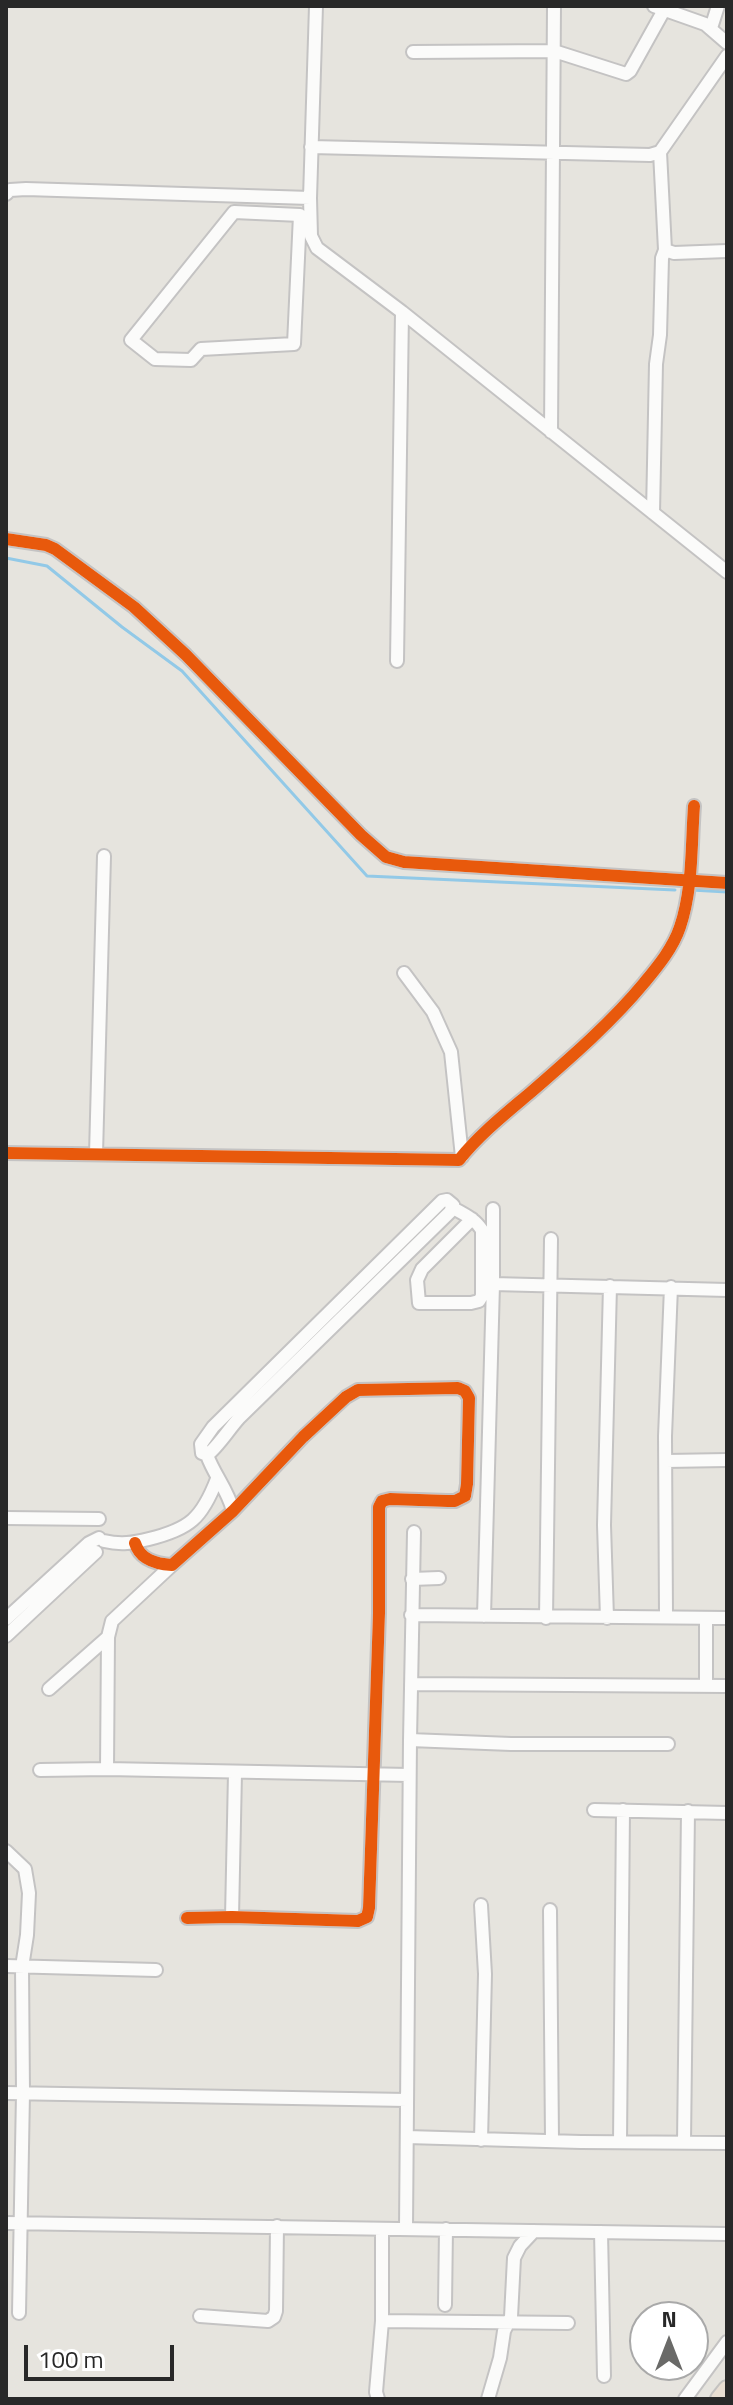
<!DOCTYPE html>
<style>
body{margin:0}
#map{position:relative;width:733px;height:2405px;overflow:hidden;background:#e6e4de;font-family:"Titillium Web",sans-serif}
canvas{display:block}
.frame{position:absolute;inset:0;border:8px solid #282828;pointer-events:none}
.north{position:absolute;left:629px;top:2301px;width:80px;height:80px;box-sizing:border-box;background:#fff;border:2px solid #a9a9a9;border-radius:50%;rotate:0deg;font-size:22px;font-weight:700;line-height:32px;text-align:center;color:#282828}
.north::after{content:'';display:block;margin:auto;width:28px;height:36px;background:#6a6a68;clip-path:polygon(50% 0,100% 100%,50% 72%,0 100%)}
.scale{position:absolute;left:24px;top:2345px;width:150px;height:36px;box-sizing:border-box;border:4px solid #282828;border-top:0;padding-left:10px;font-size:24px;line-height:28px;white-space:nowrap;color:#282828;-webkit-text-stroke:6px #fff;paint-order:stroke}
</style>
<div id="map">
<canvas width="733" height="2405"></canvas>
<div class="frame"></div>
<div class="north">N</div>
<div class="scale">100 m</div>
</div>
<script>
const ctx = document.querySelector('canvas').getContext('2d');
ctx.lineJoin = 'round';
function stroke(path, color, width, dash) { ctx.strokeStyle = color; ctx.lineWidth = width; ctx.lineCap = dash ? 'butt' : 'round'; ctx.setLineDash(dash || []); ctx.stroke(path); }
stroke(new Path2D(`
 M6,558L47,566L122,627L182,671L367,876L675,890
 M691,890L727,892`), '#92c9e7', 3);
const minor = new Path2D(`
 M316,6L310,198L311,236L317,248L402,312L727,572
 M654,6L705,24L727,43
 M711,28L718,6
 M413,52L554,51L626,74L630,71L664,10
 M727,56L660,152L665,250L674,253L727,251
 M311,147L650,155L660,152
 M6,194L10,190L26,189L310,198
 M234,212L300,215L294,344L201,349L191,360L155,359L131,340Z
 M551,432L554,6
 M653,513L656,364L660,335L662,258L665,250
 M6,539L46,545L55,549L134,607L186,655L361,835L386,857L404,862L727,883
 M397,661L402,312
 M404,973L433,1012L451,1052L462,1157
 M6,1153L459,1160C480,1134 504,1115 530,1093C569,1059 611,1023 644,983C658,966 673,948 680,927C693,889 691,846 694,806
 M96,1154L104,856
 M447,1200L453,1205L450,1212L239,1418C229,1429 217,1448 207,1455L202,1453L201,1444L213,1427L442,1201Z
 M453,1208C464,1214 475,1219 482,1230V1296L479,1301L471,1303H419L417,1280L422,1269L472,1219
 M493,1284L727,1290
 M207,1455C214,1475 228,1490 233,1511
 M666,1461L727,1460
 M6,1518L99,1519
 M414,1532L410,1740L511,1744H668
 M104,1541C121,1545 133,1543 149,1539C190,1529 202,1518 217,1479
 M135,1543C140,1560 156,1564 172,1565L233,1511L303,1437L346,1397L358,1390L458,1388L465,1391L469,1398L467,1484L465,1496L455,1501H448L390,1499L382,1501L379,1507V1613L369,1908L367,1917L358,1921L232,1917L187,1918
 M172,1565L112,1621L108,1637L107,1769L409,1775
 M412,1579L439,1578
 M411,1615L727,1618
 M484,1616L493,1284V1209
 M666,1616L665,1436L671,1287
 M546,1618L551,1239
 M607,1618L604,1525L610,1286
 M706,1618V1686
 M6,1619L89,1543L99,1538
 M6,1636L96,1552
 M411,1684L727,1686
 M49,1689L108,1637
 M40,1770L107,1769
 M594,1810L727,1813
 M6,1851L25,1869L29,1893L27,1935L22,1967L23,2093L19,2313
 M481,1905L485,1974L481,2140
 M550,1910L552,2140
 M232,1917L235,1773
 M6,1966L156,1970
 M6,2093L407,2100
 M407,2137L581,2142L727,2143
 M620,2142L623,1810
 M684,2142L688,1811
 M6,2223L727,2234
 M406,2228L410,1740
 M601,2232L604,2376
 M445,2305L446,2229
 M200,2316L268,2321L274,2317L276,2311L277,2226
 M382,2321L568,2323
 M378,2399L376,2392L382,2321V2229
 M488,2399L500,2358L504,2331L511,2317L514,2258L520,2246L534,2231
 M685,2399L727,2342`);
const highway = new Path2D(`
 M719,2399L727,2389`);
stroke(minor, '#c4c3c3', 16);
stroke(highway, '#c3c2c0', 20);
stroke(minor, '#fbfbfa', 12);
stroke(highway, '#e8ded2', 16);
stroke(new Path2D(`
 M6,539L46,545L55,549L134,607L186,655L361,835L386,857L404,862L727,883
 M6,1153L459,1160C480,1134 504,1115 530,1093C569,1059 611,1023 644,983C658,966 673,948 680,927C693,889 691,846 694,806
 M135,1543C140,1560 156,1564 172,1565L233,1511L303,1437L346,1397L358,1390L458,1388L465,1391L469,1398L467,1484L465,1496L455,1501H448L390,1499L382,1501L379,1507V1613L369,1908L367,1917L358,1921L232,1917L187,1918`), '#e8590c', 12);
</script>
